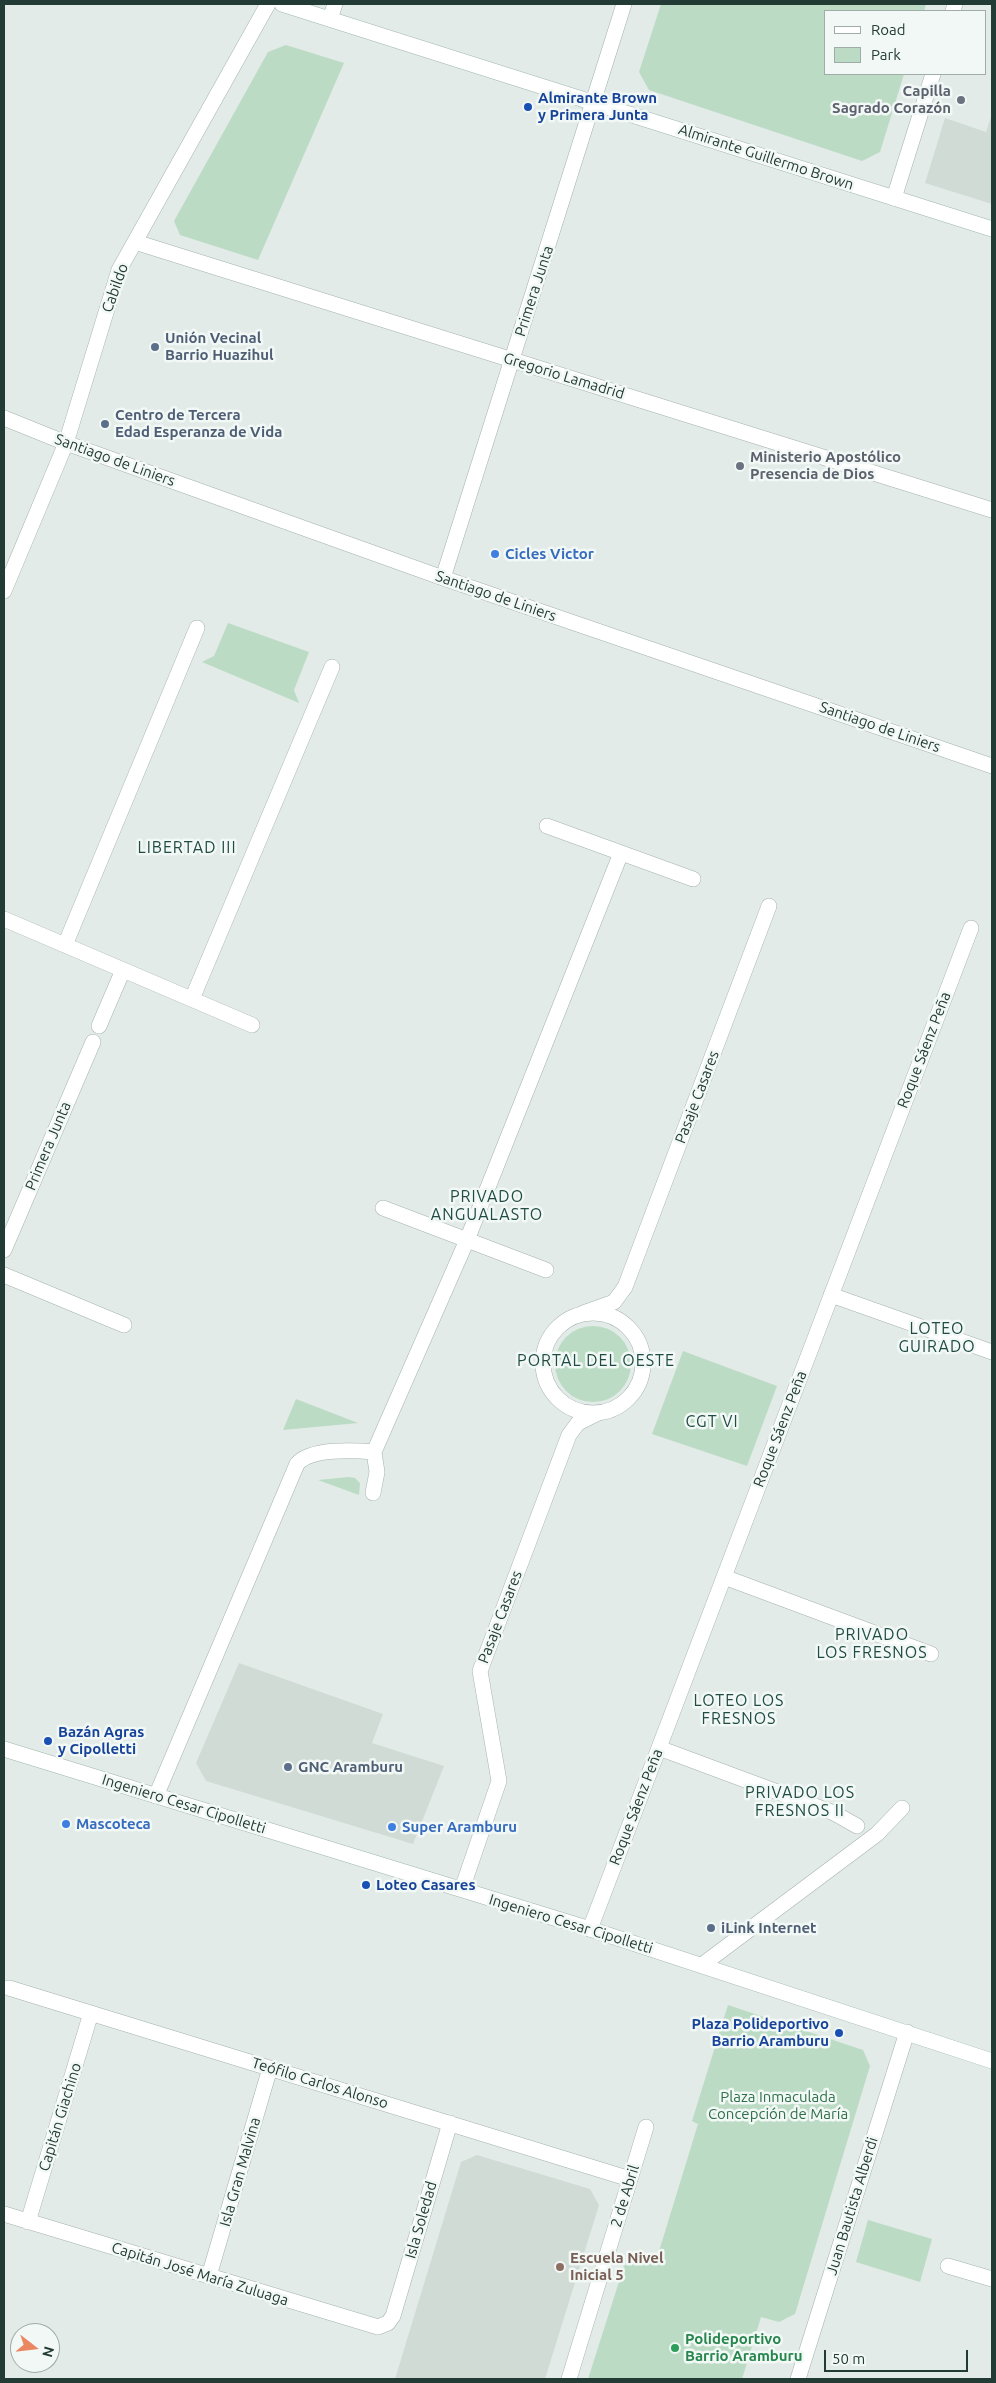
<!DOCTYPE html>
<meta charset="utf-8">
<style>
body{margin:0}
#map{position:relative;width:996px;height:2383px;overflow:hidden;background:#e2ebe7;font-family:Ubuntu,sans-serif}
canvas{display:block}
.frame{position:absolute;inset:0;border:5px solid #233b35;pointer-events:none}
.legend{position:absolute;left:824px;top:10px;width:162px;height:65px;box-sizing:border-box;background:#f2f8f5;border:1px solid #9faca8;margin:0;padding:6px 9px;list-style:none;font-size:15px;color:#233b35}
.legend li{display:flex;align-items:center;gap:10px;height:25px}
.legend b{width:25px;border:1px solid #9faca8}
.north{position:absolute;left:10px;top:2323px;width:50px;height:50px;box-sizing:border-box;background:#f2f8f5;border:1px solid #9faca8;border-radius:50%;rotate:106deg;font-size:14px;font-weight:700;line-height:20px;text-align:center;color:#233b35}
.north::after{content:'';display:block;margin:auto;width:18px;height:22px;background:#ea8761;clip-path:polygon(50% 0,100% 100%,50% 72%,0 100%)}
.scale{position:absolute;left:824px;top:2350px;width:144px;height:22px;box-sizing:border-box;border:2px solid #233b35;border-top:0;padding-left:6px;font-size:15px;line-height:18px;white-space:nowrap;color:#233b35;-webkit-text-stroke:4px #f2f8f5;paint-order:stroke}
</style>
<div id="map">
<canvas width="996" height="2383"></canvas>
<div class="frame"></div>
<ul class="legend">
<li><b style="height:6px;background:#fff"></b>Road</li>
<li><b style="height:14px;background:#bcdbc5"></b>Park</li>
</ul>
<div class="north">N</div>
<div class="scale">50 m</div>
</div>
<script>
const ctx = document.querySelector('canvas').getContext('2d');
ctx.lineJoin = 'round';
function fill(path, color) { ctx.fillStyle = color; ctx.fill(path, 'evenodd'); }
function stroke(path, color, width, dash) { ctx.strokeStyle = color; ctx.lineWidth = width; ctx.lineCap = dash ? 'butt' : 'round'; ctx.setLineDash(dash || []); ctx.stroke(path); }
function drawText(font, color, halo, rows, align = 'center') {
  ctx.font = font + ' Ubuntu,sans-serif'; ctx.lineWidth = 5; ctx.setLineDash([]); ctx.textBaseline = 'middle'; ctx.strokeStyle = halo; ctx.fillStyle = color; for (const [text, x, y, turn = 0] of rows) {
    ctx.save(); ctx.translate(x, y); ctx.rotate((+turn || 0) * Math.PI / 180); ctx.textAlign = isNaN(turn) ? turn : align; if (halo) ctx.strokeText(text, 0, 0); ctx.fillText(text, 0, 0); ctx.restore();
  }
}
fill(new Path2D(`
 M992,114V204L925,183L945,118L986,132Z
 M239,1663L383,1714L372,1743L444,1766L413,1844L206,1781L196,1763Z
 M477,2155L590,2189L599,2205L545,2379H395L461,2162Z`), '#d0dbd6');
fill(new Path2D(`
 M661,4H926L924,11H825V74H904L880,152L862,161L649,90L639,72Z
 M286,45L344,63L258,260L180,235L174,221L268,52Z
 M228,623L309,652L294,690L299,703L202,662L214,656Z
 M555 1364a38 38 0 1 1 76 0a38 38 0 1 1-76 0Z
 M683,1351L777,1386L747,1466L652,1434Z
 M296,1399L358,1423L283,1430Z
 M349,1477L355,1478L360,1483L359,1495L318,1480Z
 M728,2005L863,2050L870,2066L795,2314L779,2322L761,2317L742,2379H588L624,2266L639,2256L656,2261L698,2124L692,2121Z
 M868,2220L932,2239L920,2282L856,2262Z`), '#bcdbc5');
const street = new Path2D(`
 M953,11L955,4
 M330,19L335,4
 M894,198L933,74
 M135,242L992,510
 M4,418L66,443L443,578L992,766
 M443,578L624,4
 M4,591L66,443L119,270L268,4
 M547,826L693,879
 M4,919L252,1025
 M65,945L197,628
 M192,999L332,667
 M99,1026L123,970
 M383,1208L546,1270
 M4,1250L93,1042
 M4,1275L124,1325
 M831,1295L992,1352
 M543 1363a50 50 0 1 1 100 0a50 50 0 1 1-100 0Z
 M583,1313L614,1302L625,1287L769,906
 M373,1493L377,1472L374,1452L467,1240L621,853
 M724,1577L931,1654
 M659,1748L834,1813L857,1826
 M156,1796L297,1464C310,1448 354,1450 374,1452
 M462,1889L499,1781L480,1671L569,1435L578,1423L598,1413
 M590,1929L971,928
 M702,1965L877,1834L902,1808
 M9,1988L630,2179
 M4,2214L378,2327L388,2323L393,2316L450,2123
 M28,2222L91,2013
 M948,2266L992,2279
 M209,2276L270,2068
 M569,2379L646,2127
 M798,2379L907,2032`);
const secondary = new Path2D(`
 M282,4L992,229
 M4,1749L590,1929L992,2061`);
stroke(street, '#a5b3ae', 16);
stroke(secondary, '#a1b6af', 16);
stroke(street, '#fff', 15);
stroke(secondary, '#fff', 15);
for (const [x, y, r, color] of [
 [961,100,5,"#6b7280"],
 [528,107,5,"#1a4fb4"],
 [155,347,5,"#5c6f8a"],
 [105,424,5,"#5c6f8a"],
 [740,466,5,"#6b7280"],
 [495,554,5,"#3f7fe0"],
 [48,1741,5,"#1a4fb4"],
 [288,1767,5,"#5c6f8a"],
 [66,1824,5,"#3f7fe0"],
 [392,1827,5,"#3f7fe0"],
 [366,1885,5,"#1a4fb4"],
 [711,1928,5,"#5c6f8a"],
 [839,2033,5,"#1a4fb4"],
 [560,2267,5,"#8d6e63"],
 [675,2348,5,"#2e9e5b"]
]) { const dot = new Path2D(); dot.arc(x, y, r, 0, 2 * Math.PI); ctx.fillStyle = color; ctx.fill(dot); stroke(dot, '#f2f8f5', 2); }
drawText('bold 15px', '#5b616d', '#f2f8f5', [
 ["Capilla",951,91],
 ["Sagrado Corazón",951,108],
 ["Ministerio Apostólico",750,457,"left"],
 ["Presencia de Dios",750,474,"left"]
], 'right');
drawText('bold 15px', '#164399', '#f2f8f5', [
 ["Almirante Brown",538,98],
 ["y Primera Junta",538,115],
 ["Bazán Agras",58,1732],
 ["y Cipolletti",58,1749],
 ["Loteo Casares",376,1885],
 ["Plaza Polideportivo",829,2024,"right"],
 ["Barrio Aramburu",829,2041,"right"]
], 'left');
drawText('15px', '#233b35', '#f2f8f5', [
 ["Almirante Guillermo Brown",766,157,18],
 ["Cabildo",115,288,-70],
 ["Primera Junta",534,291,-72],
 ["Gregorio Lamadrid",564,376,17],
 ["Santiago de Liniers",115,460,20],
 ["Santiago de Liniers",496,596,19],
 ["Santiago de Liniers",880,727,19],
 ["Roque Sáenz Peña",924,1050,-69],
 ["Pasaje Casares",697,1097,-69],
 ["Primera Junta",48,1146,-67],
 ["Roque Sáenz Peña",780,1429,-69],
 ["Pasaje Casares",500,1617,-69],
 ["Ingeniero Cesar Cipolletti",184,1804,17],
 ["Roque Sáenz Peña",636,1807,-69],
 ["Ingeniero Cesar Cipolletti",571,1924,17],
 ["Teófilo Carlos Alonso",320,2083,17],
 ["Capitán Giachino",60,2117,-73],
 ["Isla Gran Malvina",240,2172,-74],
 ["2 de Abril",625,2196,-73],
 ["Juan Bautista Alberdi",852,2206,-73],
 ["Isla Soledad",421,2220,-74],
 ["Capitán José María Zuluaga",200,2274,17]
]);
drawText('bold 15px', '#4e5e75', '#f2f8f5', [
 ["Unión Vecinal",165,338],
 ["Barrio Huazihul",165,355],
 ["Centro de Tercera",115,415],
 ["Edad Esperanza de Vida",115,432],
 ["GNC Aramburu",298,1767],
 ["iLink Internet",721,1928]
], 'left');
drawText('bold 15px', '#366cbe', '#f2f8f5', [
 ["Cicles Victor",505,554],
 ["Mascoteca",76,1824],
 ["Super Aramburu",402,1827]
], 'left');
drawText('15px', '#2f704a', '#f2f8f5', [
 ["Plaza Inmaculada",778,2097],
 ["Concepción de María",778,2114]
]);
drawText('bold 15px', '#785e54', '#f2f8f5', [
 ["Escuela Nivel",570,2258],
 ["Inicial 5",570,2275]
], 'left');
drawText('bold 15px', '#27864d', '#f2f8f5', [
 ["Polideportivo",685,2339],
 ["Barrio Aramburu",685,2356]
], 'left');
ctx.letterSpacing = '1px';
drawText('16px', '#204c43', '#f2f8f5', [
 ["LIBERTAD III",187,848],
 ["PRIVADO",487,1197],
 ["ANGUALASTO",487,1215],
 ["LOTEO",937,1329],
 ["GUIRADO",937,1347],
 ["PORTAL DEL OESTE",596,1361],
 ["CGT VI",712,1422],
 ["PRIVADO",872,1635],
 ["LOS FRESNOS",872,1653],
 ["LOTEO LOS",739,1701],
 ["FRESNOS",739,1719],
 ["PRIVADO LOS",800,1793],
 ["FRESNOS II",800,1811]
]);
ctx.letterSpacing = '0px';
</script>
